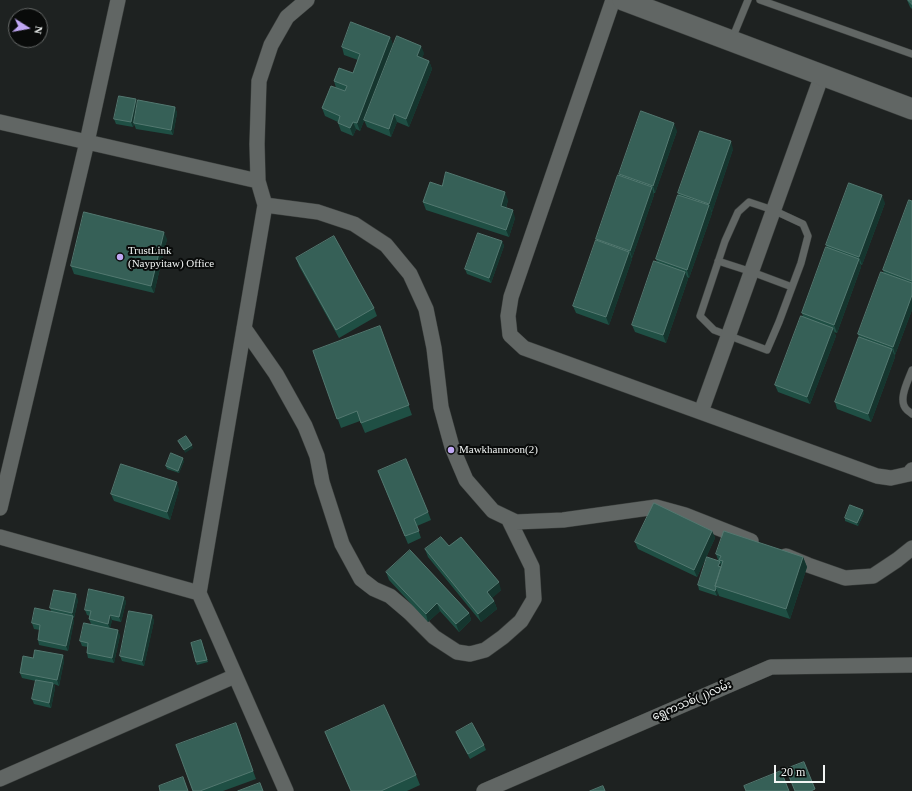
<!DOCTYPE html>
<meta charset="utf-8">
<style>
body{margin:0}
#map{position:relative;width:912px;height:791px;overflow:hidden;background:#1e2221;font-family:"Times New Roman",serif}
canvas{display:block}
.north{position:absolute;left:8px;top:8px;width:40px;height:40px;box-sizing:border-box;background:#090b0a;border:1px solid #666968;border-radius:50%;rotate:101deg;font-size:11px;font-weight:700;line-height:16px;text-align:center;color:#f2f5f4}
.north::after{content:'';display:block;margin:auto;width:14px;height:18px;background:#c0a8f4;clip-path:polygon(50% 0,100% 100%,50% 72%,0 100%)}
.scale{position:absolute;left:774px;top:765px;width:51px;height:18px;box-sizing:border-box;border:2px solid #f2f5f4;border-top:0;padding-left:5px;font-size:12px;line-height:14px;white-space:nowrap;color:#f2f5f4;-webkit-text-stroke:3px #090b0a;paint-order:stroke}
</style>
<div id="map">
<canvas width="912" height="791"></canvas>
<div class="north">N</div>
<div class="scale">20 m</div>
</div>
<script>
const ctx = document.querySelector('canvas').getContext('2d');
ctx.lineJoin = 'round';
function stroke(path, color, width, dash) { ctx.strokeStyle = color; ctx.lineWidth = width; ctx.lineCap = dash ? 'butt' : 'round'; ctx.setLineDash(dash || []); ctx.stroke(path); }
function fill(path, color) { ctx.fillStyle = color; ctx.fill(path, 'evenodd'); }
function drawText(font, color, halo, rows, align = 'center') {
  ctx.font = font + ' "Times New Roman","Noto Sans Myanmar",serif'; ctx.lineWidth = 4; ctx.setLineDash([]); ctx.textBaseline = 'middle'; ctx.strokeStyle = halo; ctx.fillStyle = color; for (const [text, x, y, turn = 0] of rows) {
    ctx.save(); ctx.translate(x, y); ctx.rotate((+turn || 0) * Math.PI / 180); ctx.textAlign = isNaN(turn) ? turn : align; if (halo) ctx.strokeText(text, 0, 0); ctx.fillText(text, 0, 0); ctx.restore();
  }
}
const lane = new Path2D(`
 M760,0L912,54
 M732,39L748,0
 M749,202L773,210L803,224L808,236L801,263L779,322L767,350L714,330L700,316L725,241L738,212Z
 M718,261L752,272L792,287
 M912,370C908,381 897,401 907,410C908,411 910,412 912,414`);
const street = new Path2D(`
 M307,0L287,17L271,45L259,81L257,144L258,181L265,205L318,212L354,224L386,245L410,274L426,309L434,348L441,407L452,447L466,480L493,511L516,522L563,520L656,507L685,515L751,541
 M613,0L511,297L508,316L510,335L524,348L877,476L891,478L909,474L912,470
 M0,122L87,142L258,181
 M265,205L199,593L286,791
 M244,328L276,374L305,426L317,456L322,482L342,544L361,579L374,589L390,596L410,613L434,637L457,652L470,654L485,650L503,637L521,621L534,599L532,567L508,518
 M701,412L822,75
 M0,508L87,142L118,0
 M0,537L199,593
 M786,556L808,565L845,578L873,576L897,560L912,548
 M0,779L235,676
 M484,791L771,667L912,665`);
const secondary = new Path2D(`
 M623,0L912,109`);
stroke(lane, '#3b3f3d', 8);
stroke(street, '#3b3f3d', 16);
stroke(secondary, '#3b3f3d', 22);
stroke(lane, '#616664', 7);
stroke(street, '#616664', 15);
stroke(secondary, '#616664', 21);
fill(new Path2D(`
 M907,0H912V9L910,7Z
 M390,37L393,45L360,131L356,129L353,136L341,131L338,123V122L325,116L322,108L336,88L334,81L353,73L358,60L344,55L342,47Z
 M424,53L422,58L429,61L432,69L409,127L397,122L391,137L367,127L364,120Z
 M137,103L175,107L177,113L173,135L136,129L134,124L133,127L116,124L114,119Z
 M677,131L655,193H654V195L632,258H631L632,259L609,325L576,313L573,306L597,240L596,239L620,176L619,174Z
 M733,149L712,212H711L712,213L689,278L686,277L688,279L666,343L635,332L632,325L657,262L656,259L679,195L678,193Z
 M442,186L508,200L506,208L515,218L509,237L426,210L423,202Z
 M912,201V310L895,355L894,354L895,357L871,422L837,409L835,402L859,337L858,334L884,273L883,270Z
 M885,203L862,265L860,264L861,267L837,333L834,332L836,336L810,404L778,392L775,385L803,317L802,313L827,247L826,245Z
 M167,239L154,293L74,274L71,266Z
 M502,241L504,246L491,283L467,274L465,269Z
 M296,258L374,308L377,316L339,338L299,266Z
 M380,326L412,415L365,433L360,421L341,428L313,351Z
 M184,461L179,473L167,469L166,466Z
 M378,471L428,512L431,520L417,526L421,538L408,544Z
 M179,489L170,520L114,501L111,494Z
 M864,513L858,526L845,521V518Z
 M712,531L715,538L697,577L638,549L635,542Z
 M425,549L501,590L492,598L494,601L497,609L481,622L428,557Z
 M716,554L803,557L807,567L790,619L719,596L718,593L717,596L699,590L698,585L718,560Z
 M386,572L469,613L471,620L459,632L440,611L428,622L389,580Z
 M124,597L126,602L121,622L112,620L110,628L120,635L114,663L88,658L87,653L88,647L82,646L80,641L91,624L89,619L90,616L87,615L85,610Z
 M78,600L74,618H73L74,621L68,651L39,645L38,640L40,630L34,629L32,623L51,611L50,608Z
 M152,615L154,621L144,666L122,661L120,656Z
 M202,642L208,662L197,665L196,662Z
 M63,655L64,661L59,686L54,684L55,688L51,708L34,704L32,699L36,681L22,678L20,673L33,658Z
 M236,723L256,779L223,791H193Z
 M325,732L416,775L420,785L407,791H351L329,742Z
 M456,732L484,745L486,750L470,759L458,737Z`), '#1f4f44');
fill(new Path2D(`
 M390,37L393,45L360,131L357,123Z
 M421,46L424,53L420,64L417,56Z
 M429,61L432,69L409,127L406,119Z
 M136,99L138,104L133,127L131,122Z
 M175,107L177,113L173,135L171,130Z
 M394,114L397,122L391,137L389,129Z
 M353,122L356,129L353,136L350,128Z
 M674,123L677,131L655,193L653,186Z
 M731,141L733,149L712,212L709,204Z
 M652,187L654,195L632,258L630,251Z
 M505,192L508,200L504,214L501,206Z
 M882,195L885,203L862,265L859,257Z
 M709,205L712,213L689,278L687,270Z
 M513,210L515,218L509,237L506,230Z
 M164,232L167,239L154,293L151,286Z
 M502,241L504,246L491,283L489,278Z
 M629,252L632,259L609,325L606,317Z
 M859,259L861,267L837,333L834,325Z
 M685,272L688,279L666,343L663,335Z
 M912,295V310L895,355L893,347Z
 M833,328L836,336L810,404L807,397Z
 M892,349L895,357L871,422L868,414Z
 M192,445L193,448L185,453L184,450Z
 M183,458L184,461L179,473L178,471Z
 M177,482L179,489L170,520L167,512Z
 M863,510L864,513L858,526L857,523Z
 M712,531L715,538L697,577L694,570Z
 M803,557L807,567L790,619L786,609Z
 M720,562L722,567L720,571L718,566Z
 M499,582L501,590L490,600L487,592Z
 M716,588L718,593L717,596L715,591Z
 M76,594L78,600L74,618L72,613Z
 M124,597L126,602L121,622L119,617Z
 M494,601L497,609L481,622L478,614Z
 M437,603L440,611L428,622L426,614Z
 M469,613L471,620L459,632L456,624Z
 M110,615L112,620L110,629L108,624Z
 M152,615L154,621L144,666L142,661Z
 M73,616L74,621L68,651L66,646Z
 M118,630L120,635L114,663L112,658Z
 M63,655L64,661L59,686L57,680Z
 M53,683L55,688L51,708L49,703Z`), '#15352e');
const building = new Path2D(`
 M908,0H912V4Z
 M351,22L390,37L357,123L353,122L350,128L338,123L340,116L322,108L331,86L345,91L347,86L334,81L339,68L353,73L360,54L342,47Z
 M397,36L421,46L417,56L429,61L406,119L394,114L389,129L364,120Z
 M119,96L136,99L131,122L114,119Z
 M138,100L175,107L171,130L134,123Z
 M641,111L674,123L653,186L619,174Z
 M700,131L731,141L709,204L678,193Z
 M446,172L505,192L501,206L513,210L506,230L423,202L430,182L442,186Z
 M618,175L652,187L630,251L596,239Z
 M849,183L882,195L859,257L826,245Z
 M678,195L709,205L687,270L656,259Z
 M909,200L912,201V281L883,270Z
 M84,212L164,232L151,286L71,266Z
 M478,233L502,241L489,278L465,269Z
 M334,236L374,308L336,330L296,258Z
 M596,240L629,252L606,317L573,306Z
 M826,247L859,259L834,325L802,313Z
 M654,261L685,272L663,335L632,325Z
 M881,272L912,283V295L893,347L858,334Z
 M801,316L833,328L807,397L775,385Z
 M380,326L409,405L361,423L357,411L337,419L313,351Z
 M859,337L892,349L868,414L835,402Z
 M186,436L192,445L184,450L178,441Z
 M171,453L183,458L178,471L166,466Z
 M406,459L428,512L414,519L419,531L405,536L378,471Z
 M121,464L177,482L167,512L111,494Z
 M654,503L712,531L694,570L635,542Z
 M850,505L863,510L857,523L845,518Z
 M724,531L803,557L786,609L715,586L723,561L719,560L721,556L716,554Z
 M441,537L449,546L461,537L499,582L487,592L494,601L478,614L425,549Z
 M410,550L469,613L456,624L437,603L426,614L386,572Z
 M707,557L719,561L720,562L718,566L721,567L715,586L716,588L715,591L698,585Z
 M89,589L124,597L119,617L110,615L108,624L89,619L91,611L85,610Z
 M54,590L76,594L72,613L50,608Z
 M35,608L73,616L66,646L38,640L40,625L32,623Z
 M129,611L152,615L142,661L120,656Z
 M84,623L118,630L112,658L87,653L88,643L80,641Z
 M201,640L207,660L196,662L191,643Z
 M35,650L63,655L57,680L20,673L23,656L33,658Z
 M36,680L53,683L49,703L32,699Z
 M384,705L416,775L381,791H351L325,732Z
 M236,723L253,771L200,791H193L176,745Z
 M472,723L484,745L468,754L456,732Z
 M804,762L815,789L811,791H795L786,769Z
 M781,771L789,791H746L744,786Z
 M183,777L188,791H160L159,786Z
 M260,783L263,791H238Z
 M603,786L605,791H590Z`);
fill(building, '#366057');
stroke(building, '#537870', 1);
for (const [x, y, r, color] of [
 [120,257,4,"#c0a8f4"],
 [451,450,4,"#c0a8f4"]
]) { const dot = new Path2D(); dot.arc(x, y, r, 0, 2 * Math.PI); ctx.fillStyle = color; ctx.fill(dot); stroke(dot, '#090b0a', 1.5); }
drawText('11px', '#f2f5f4', '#090b0a', [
 ["TrustLink",128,251],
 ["(Naypyitaw) Office",128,264],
 ["Mawkhannoon(2)",459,450]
], 'left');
drawText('11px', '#f2f5f4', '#090b0a', [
 ["ရွှေကသစ်(၂)လမ်း",692,701,-23]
]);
</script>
